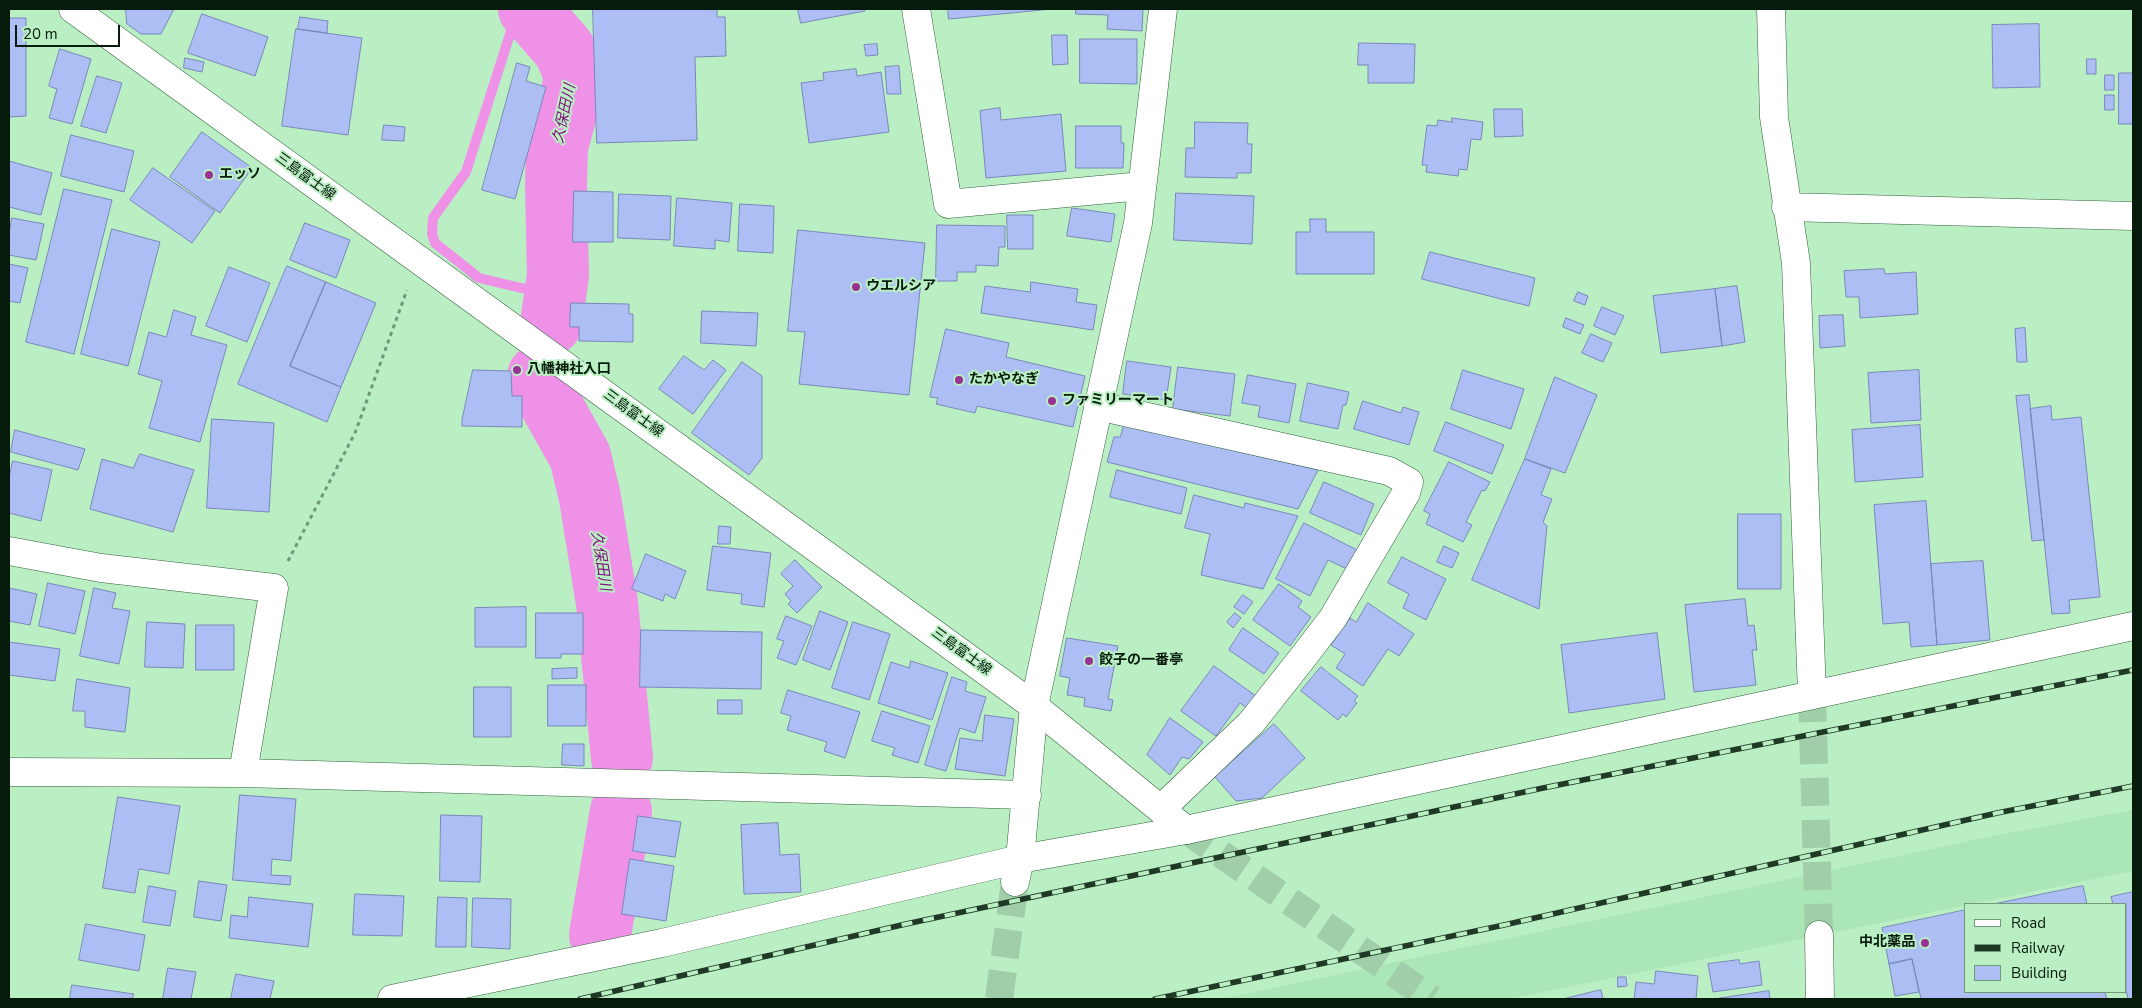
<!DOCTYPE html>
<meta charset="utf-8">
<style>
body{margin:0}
#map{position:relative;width:2142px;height:1008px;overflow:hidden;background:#baeec3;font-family:"Nunito Sans",sans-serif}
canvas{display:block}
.frame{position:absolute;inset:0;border:10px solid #071b0c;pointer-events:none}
.legend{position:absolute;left:1964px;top:903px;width:162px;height:90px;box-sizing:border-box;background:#baeec3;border:1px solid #729a7a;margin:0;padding:6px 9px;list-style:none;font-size:15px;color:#071b0c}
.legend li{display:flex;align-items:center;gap:10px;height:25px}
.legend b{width:25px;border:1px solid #729a7a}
.scale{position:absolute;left:15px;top:25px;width:105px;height:22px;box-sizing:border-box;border:2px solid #071b0c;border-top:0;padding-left:6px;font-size:15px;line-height:18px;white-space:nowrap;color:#071b0c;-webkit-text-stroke:4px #baeec3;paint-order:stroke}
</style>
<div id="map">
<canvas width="2142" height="1008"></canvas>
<div class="frame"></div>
<ul class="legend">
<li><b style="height:6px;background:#fff"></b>Road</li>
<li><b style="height:6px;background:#203926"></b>Railway</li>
<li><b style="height:14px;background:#acbef4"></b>Building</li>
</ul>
<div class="scale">20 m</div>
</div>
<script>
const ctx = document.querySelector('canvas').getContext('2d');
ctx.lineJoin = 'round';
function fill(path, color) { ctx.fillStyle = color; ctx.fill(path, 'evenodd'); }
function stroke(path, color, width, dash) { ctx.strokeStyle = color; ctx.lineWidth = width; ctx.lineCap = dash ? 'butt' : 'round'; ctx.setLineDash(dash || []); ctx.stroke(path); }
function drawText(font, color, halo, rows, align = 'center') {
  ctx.font = font + ' "Nunito Sans","Noto Sans JP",sans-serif'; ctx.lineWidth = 4; ctx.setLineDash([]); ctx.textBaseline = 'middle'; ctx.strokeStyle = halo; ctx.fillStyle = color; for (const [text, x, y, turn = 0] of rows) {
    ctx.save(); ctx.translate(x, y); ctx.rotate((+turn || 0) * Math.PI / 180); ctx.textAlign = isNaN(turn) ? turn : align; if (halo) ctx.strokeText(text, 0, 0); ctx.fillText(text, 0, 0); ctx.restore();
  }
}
fill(new Path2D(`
 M2133,810V871L1509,999H1221L1993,836Z`), '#abe6b6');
stroke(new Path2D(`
 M518,9L466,172L433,218L432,234L435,243L479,278L555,296`), '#ef92e7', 10);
stroke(new Path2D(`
 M529,9L564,49L573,70L574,84L557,147L556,185L558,275L551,324
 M538,376L544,392L580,456L590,498L607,603L622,758
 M600,935L621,811`), '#ef92e7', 62);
const building = new Path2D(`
 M126,9H174L161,34H141L127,24Z
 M593,9H717V17H725L726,56L695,57L697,140L597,143Z
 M798,9H864L865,11L801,23Z
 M948,9H1052L949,19Z
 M1076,9H1143L1142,31L1107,29L1108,15L1076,14Z
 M202,14L268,37L255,76L188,53Z
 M300,17L328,21L327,33L298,29Z
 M9,18H26V116L9,117Z
 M2039,24L2040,87L1993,88L1992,25Z
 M296,29L362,38L348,135L282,126Z
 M1052,35H1067L1068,64L1053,65Z
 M1080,39H1137V84L1080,83Z
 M1359,43L1415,44L1414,83H1368V65H1358Z
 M877,44L878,55L866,56L864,45Z
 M60,49L91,59L72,124L49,118L57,89L49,86Z
 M185,58L204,62L202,72L184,68Z
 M2087,59H2096V74H2087Z
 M517,63L530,67L526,81L546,87L515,199L482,190Z
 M899,66L901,94H887L885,67Z
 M856,69L857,76L881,72L889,132L809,143L801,83L824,80L823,73Z
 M2119,73H2133V124H2119Z
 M2105,75H2114V90H2105Z
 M97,76L122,83L106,133L81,126Z
 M2105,95H2114V110H2105Z
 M1000,108L1001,120L1061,114L1066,171L986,178L980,111Z
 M1494,109H1522L1523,136L1495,137Z
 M1452,118L1483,122L1481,140L1471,139L1467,170L1459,169L1458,176L1426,172L1427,165H1422L1427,125L1437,126L1438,120L1452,122Z
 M1195,122L1248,123L1247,144H1252L1251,173H1237V178L1185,177L1186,148H1194Z
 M384,125L405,127L404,141L382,140Z
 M1076,126H1121V143H1124L1123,168H1076Z
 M202,132L252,168L220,213L170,177Z
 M71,135L134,151L124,192L61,176Z
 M9,161L52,173L41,215L9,207Z
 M153,168L215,211L192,243L130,200Z
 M64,189L112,200L74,354L26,342Z
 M574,191L613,192V242H573Z
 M1176,193L1254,196L1252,244L1174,240Z
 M619,194L671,196L670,240L618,238Z
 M677,198L732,203L729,242L715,240V249L674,246Z
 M740,204L774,206L773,253L738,251Z
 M1072,208L1115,214L1111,242L1067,236Z
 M1007,215H1033V249H1008Z
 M12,218L44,224L36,260L9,255V234Z
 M1310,219H1326V232H1374V274H1296V232H1310Z
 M305,223L350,240L336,278L290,260Z
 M937,225L1005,226V247H999L998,266L976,265V272H957V281H936Z
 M112,229L160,242L128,366L81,354Z
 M798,230L925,243L909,395L799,384L805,332L788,331Z
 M1430,252L1535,278L1529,306L1422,279Z
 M9,264L28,268L20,303L9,301Z
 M287,266L326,282L290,366L341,387L327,422L238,384Z
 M229,267L270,283L247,342L206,326Z
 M1884,269L1885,274L1916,272L1918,314L1860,318L1859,297H1846L1844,271Z
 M326,282L376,303L341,387L290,366Z
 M1031,282L1078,289L1076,302L1097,305L1093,330L981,313L985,286L1030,292Z
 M1737,286L1745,342L1722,346L1715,289Z
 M1715,289L1722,346L1661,353L1653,296Z
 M1578,292L1588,296L1585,305L1574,301Z
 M571,303L629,304V314H633V342L579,341V327H570Z
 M1602,307L1624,316L1615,335L1594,326Z
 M174,310L196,317L191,335L227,345L200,442L149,428L162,381L138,374L149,332L166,337Z
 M702,311L758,313L756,346L701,343Z
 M1843,315L1845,346L1820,348L1819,316Z
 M1566,318L1584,325L1580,334L1563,327Z
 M2025,328L2027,362H2017L2015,329Z
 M946,329L1009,343L1006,357L1085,376L1073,427L977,406L975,413L936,404L938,398L930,397Z
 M1591,334L1612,343L1603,362L1582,353Z
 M684,356L704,370L713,360L726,370L693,414L659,389Z
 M1127,361L1171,367L1166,400L1123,394Z
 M742,362L762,376V458L749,475L692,433Z
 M1178,367L1235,374L1230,416L1173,409Z
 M473,370L511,371L512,396H522V427L462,426V420Z
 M1463,370L1524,389L1511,429L1451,409Z
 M1919,370L1921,420L1871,423L1868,373Z
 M1248,375L1296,384L1289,423L1258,417L1260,406L1242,403Z
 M1555,377L1597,395L1565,473L1525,459Z
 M1308,383L1349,392L1346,405H1343L1338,429L1300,421Z
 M2029,395L2044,540L2032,541L2016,396Z
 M1363,401L1401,413L1403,407L1419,412L1409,445L1354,429Z
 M2051,406L2052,420L2081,417L2100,597L2069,600L2070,613L2052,614L2030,409Z
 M212,419L274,423L269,512L207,508Z
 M1446,422L1504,445L1492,474L1434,451Z
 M1124,425L1318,470L1298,509L1107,462L1114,437H1120Z
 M1920,425L1923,477L1855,482L1852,430Z
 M15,430L85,449L78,470L11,452Z
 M140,454L194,470L173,532L90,509L102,459L133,468Z
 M1525,459L1551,469L1541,495L1552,499L1543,522L1547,526L1539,609L1472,580Z
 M13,461L52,470L41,521L9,513V478Z
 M1449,462L1490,482L1485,491L1482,490L1466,522L1472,525L1463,542L1426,524L1430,514L1424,511Z
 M1117,470L1187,488L1181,514L1110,497Z
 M1324,482L1374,504L1361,535L1310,513Z
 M1194,495L1244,508L1245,503L1298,516L1263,589L1201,575L1210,534L1185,528Z
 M1926,501L1937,645L1911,647L1909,622L1883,624L1874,505Z
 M1738,514H1781V589H1738Z
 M1304,523L1357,550L1347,569L1328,560L1310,596L1276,579Z
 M719,526L731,527L730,544H718Z
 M713,546L771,553L764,607L741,604L742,594L707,590Z
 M1444,546L1459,553L1452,568L1437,562Z
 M646,554L686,571L675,599L665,594L663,601L632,589Z
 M1402,557L1446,579L1426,620L1403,608L1409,594L1388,583Z
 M795,560L822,587L797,613L788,604L791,601L785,594L793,586L781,574Z
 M1983,561L1990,640L1937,645L1931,564Z
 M48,583L85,591L75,634L39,626Z
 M1279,584L1302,601L1298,607L1311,617L1290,646L1253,620Z
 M9,588L37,594L30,625L9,621Z
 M94,588L116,593L112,608L130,611L119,664L80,656Z
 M1243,595L1253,602L1244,614L1234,607Z
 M1745,599L1748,626L1754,625L1757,650H1752L1756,685L1694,692L1685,605Z
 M1368,603L1414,634L1399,656L1388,649L1363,686L1336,668L1345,654L1331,645L1350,618L1356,622Z
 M526,607V647H475V608Z
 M820,611L848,622L830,670L803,660Z
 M536,613H583V654H561V658H536Z
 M1235,613L1241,618L1233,628L1227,622Z
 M786,616L812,626L796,665L777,658L784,641L777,639Z
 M147,622L185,624L183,668L145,667Z
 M853,622L890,634L869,700L832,688Z
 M196,625H234V670H196Z
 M1243,628L1279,653L1264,674L1229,650Z
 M641,630L762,632L761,689L640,687Z
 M1657,633L1665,699L1569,713L1561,645Z
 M1067,638L1118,646L1108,699L1113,700L1111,711L1084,706L1085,698L1067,695L1070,678L1060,676Z
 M9,642L60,649L55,681L9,675Z
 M911,661L948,673L932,720L878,703L891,662L909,668Z
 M1214,666L1256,696L1247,708L1240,703L1216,736L1181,711Z
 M1321,667L1358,696L1354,701L1357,703L1346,717L1343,714L1338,720L1301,691Z
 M577,668V678L552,679V669Z
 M952,677L967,682L965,691L986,697L975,733L960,728L946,771L925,765Z
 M77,679L130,688L125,732L85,727V711H73Z
 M548,685H586V726H548Z
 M474,687H511V737H474Z
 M788,690L860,712L845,758L824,751L827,742L787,730L791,716L781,713Z
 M718,700H742V714H718Z
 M882,711L930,726L918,763L892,755L895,748L872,741Z
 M985,715L1014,719L1005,776L955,769L960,738L982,741Z
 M1170,718L1203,742L1189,759L1182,757L1170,775L1147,755Z
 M1274,724L1305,758L1262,798L1236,801L1215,777Z
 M563,744H584V766L562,765Z
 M240,795L296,799L291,861L272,859L271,875L291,876L290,885L233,880Z
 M118,797L180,806L169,874L139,869L135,893L103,888Z
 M441,815L482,816L480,882L440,881Z
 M638,816L681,822L675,857L633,851Z
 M778,823L780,855L799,854L801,892L744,894L741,825Z
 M630,859L674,866L666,921L622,914Z
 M199,881L227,885L221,921L194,917Z
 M149,886L176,891L170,926L143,922Z
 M2083,886L2087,904H1994Z
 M2133,892V999H2128L2126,990V904H2113L2111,897Z
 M355,894L404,896L402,936L353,935Z
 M249,897L313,904L308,947L229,938L231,915L247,917Z
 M438,897L467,898L466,947H436Z
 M473,898L511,899L510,949L472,947Z
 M1966,910V992H2105L2107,999H1921L1912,959L1889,964L1882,928Z
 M86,924L145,935L139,971L79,960Z
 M1912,959L1919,992L1895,996L1889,964Z
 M1739,960L1740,964L1759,961L1762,985L1713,992L1708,964Z
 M168,968L196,972L191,999H163Z
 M1656,971L1698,976L1696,999H1634L1636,982L1654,984Z
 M236,974L274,981L270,999H231Z
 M1618,977H1626L1627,986L1618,987Z
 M72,985L134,994L132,999H70Z
 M1601,990L1603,999H1563Z
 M1769,991L1770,999H1714Z`);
fill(building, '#acbef4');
stroke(building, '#7888bb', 1);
stroke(new Path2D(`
 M1812,694L1819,935
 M999,999L1015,882`), '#9fcea8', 28, [28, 14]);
stroke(new Path2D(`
 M1186,830L1432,999`), '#9fcea8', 28, [28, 14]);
const street = new Path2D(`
 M916,9L948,204L1142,186
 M1771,9L1774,117L1796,263L1812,694
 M1786,207L2133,216
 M1098,406L1389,471L1409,482L1406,493L1333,618L1304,656L1251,723L1161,809
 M9,551L101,568L274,588L243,773
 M9,772L243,773L1027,795
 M1015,882L1020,859L1034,706L1138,223L1163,9
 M1819,935L1820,999
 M392,999L662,943L1020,859L1186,830L2133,626`);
const primary = new Path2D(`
 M73,9L1034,706L1186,830`);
stroke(street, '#33623e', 29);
stroke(primary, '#33623e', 29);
stroke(new Path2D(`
 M288,561L355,433L407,290`), '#719879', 3, [4, 4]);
stroke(street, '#fff', 28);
stroke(primary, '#fff', 28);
const rail = new Path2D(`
 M580,999L906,924L1543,788L2133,670
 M1155,999L1504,925L1997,813L2133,786`);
stroke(rail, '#203926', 5.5);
stroke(rail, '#baeec3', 4, [11]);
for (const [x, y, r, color] of [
 [209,175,5,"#993094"],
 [856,287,5,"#993094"],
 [517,370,5,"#993094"],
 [959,380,5,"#993094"],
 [1052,401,5,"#993094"],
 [1089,661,5,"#993094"],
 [1925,943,5,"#993094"]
]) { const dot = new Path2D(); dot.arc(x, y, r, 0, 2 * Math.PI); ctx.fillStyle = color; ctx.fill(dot); stroke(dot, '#baeec3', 2); }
drawText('bold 14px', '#071b0c', '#baeec3', [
 ["エッソ",219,175],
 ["ウエルシア",866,287],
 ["八幡神社入口",527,370],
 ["たかやなぎ",969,380],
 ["ファミリーマート",1062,401],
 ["餃子の一番亭",1099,661],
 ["中北薬品",1915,943,"right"]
], 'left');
drawText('14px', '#071b0c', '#baeec3', [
 ["三島富士線",305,177,36],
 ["三島富士線",633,414,36],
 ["三島富士線",961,652,36]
]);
drawText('italic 15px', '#81117d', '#baeec3', [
 ["久保田川",565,114,-78],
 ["久保田川",600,561,81]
]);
</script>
